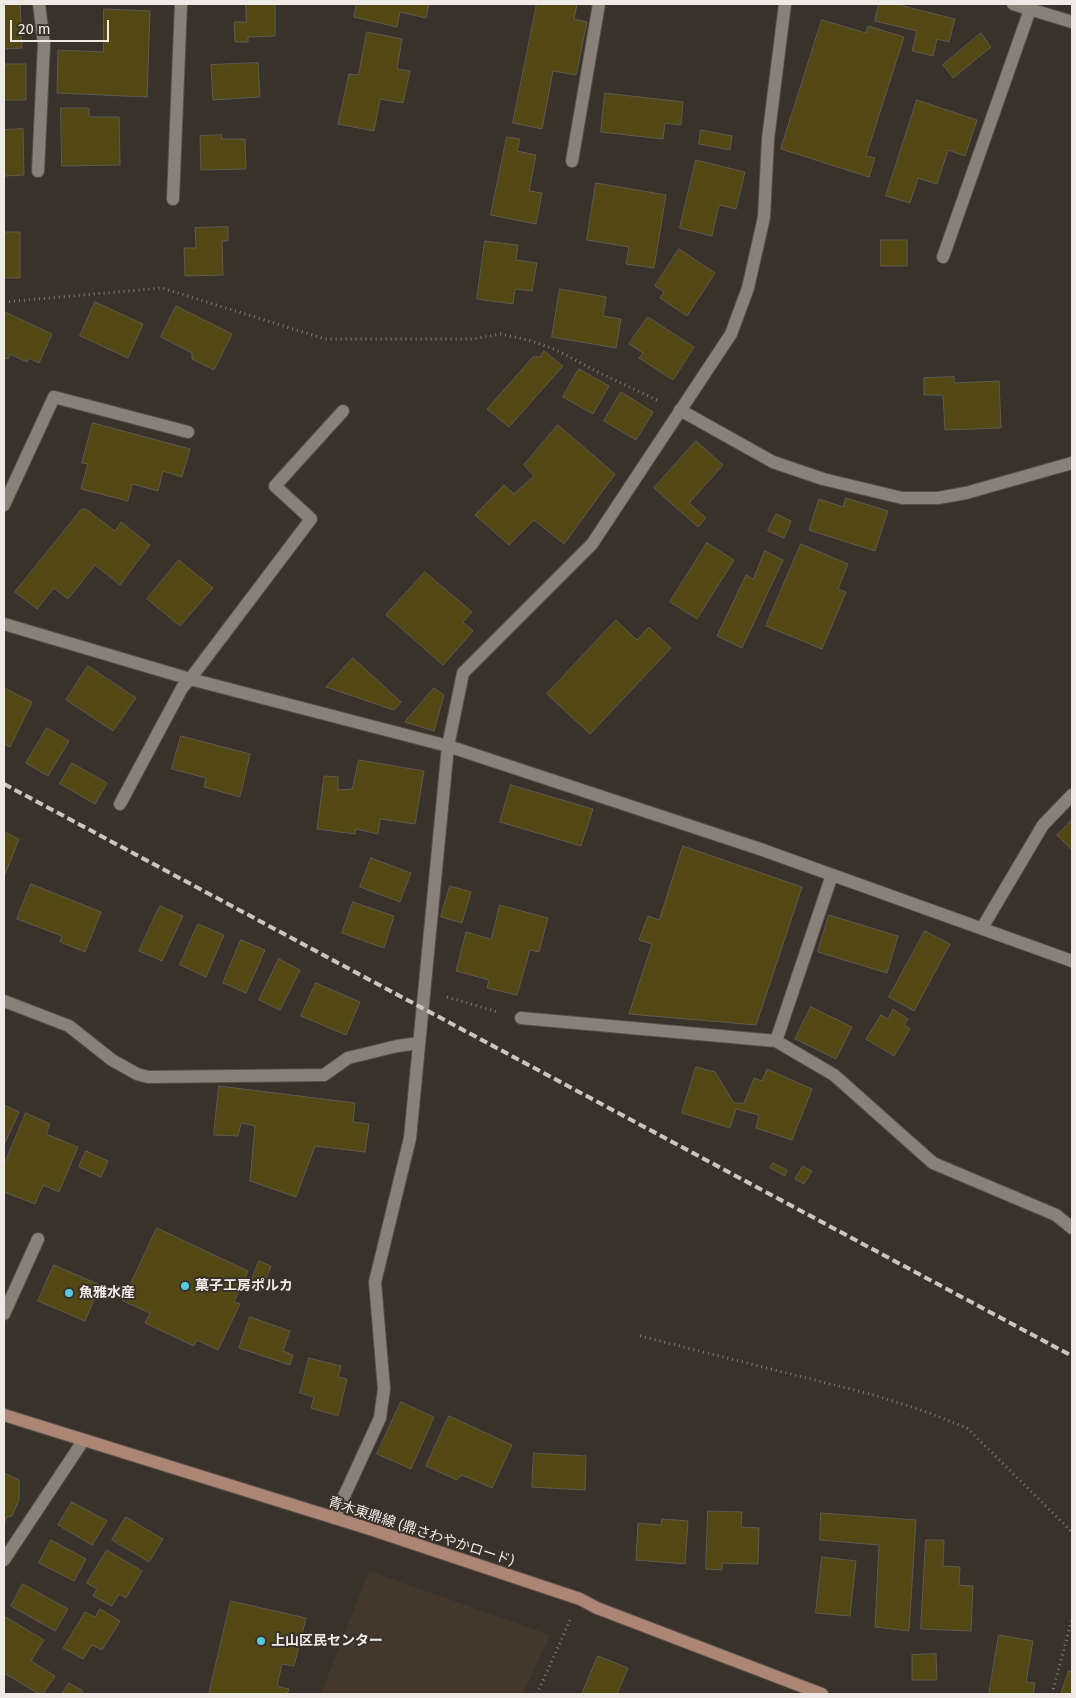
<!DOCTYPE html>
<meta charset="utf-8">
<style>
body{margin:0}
#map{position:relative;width:1076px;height:1698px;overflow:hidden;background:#39322b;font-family:"Fira Sans",sans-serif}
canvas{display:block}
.frame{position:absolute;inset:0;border:5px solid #efeae5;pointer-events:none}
.scale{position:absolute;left:10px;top:20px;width:99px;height:22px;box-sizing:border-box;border:2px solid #efeae5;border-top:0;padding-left:6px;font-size:15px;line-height:18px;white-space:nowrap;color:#efeae5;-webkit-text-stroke:4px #39322b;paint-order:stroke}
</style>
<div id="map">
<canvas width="1076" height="1698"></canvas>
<div class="frame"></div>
<div class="scale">20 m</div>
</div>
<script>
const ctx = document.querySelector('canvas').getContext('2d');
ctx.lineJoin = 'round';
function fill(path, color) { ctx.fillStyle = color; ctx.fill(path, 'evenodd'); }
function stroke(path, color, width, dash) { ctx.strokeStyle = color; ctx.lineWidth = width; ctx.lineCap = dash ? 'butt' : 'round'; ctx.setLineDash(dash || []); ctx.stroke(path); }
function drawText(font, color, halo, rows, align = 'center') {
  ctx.font = font + ' "Fira Sans","Noto Sans JP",sans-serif'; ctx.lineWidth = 4; ctx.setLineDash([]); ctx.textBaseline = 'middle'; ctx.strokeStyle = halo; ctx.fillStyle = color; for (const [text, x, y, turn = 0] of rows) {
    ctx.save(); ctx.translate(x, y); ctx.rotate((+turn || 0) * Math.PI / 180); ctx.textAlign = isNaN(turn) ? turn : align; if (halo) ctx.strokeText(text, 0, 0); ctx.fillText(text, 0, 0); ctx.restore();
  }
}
fill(new Path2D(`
 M369,1571L550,1635L523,1694H321Z`), '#44382c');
const building = new Path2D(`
 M4,4H20L22,48L4,49Z
 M246,4H275V36L248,37V42H235L234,22H246Z
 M357,4H429L426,18L400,12L397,27L354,17Z
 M537,4H577L574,19L587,22L576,75L553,71L542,129L513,123Z
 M879,4H895L955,19L949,42L937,39L933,56L912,51L917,31L875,21Z
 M104,9L150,11L147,97L57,93L58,50L103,52Z
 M822,20L866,33L868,26L904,37L866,156L875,158L869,177L781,149Z
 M367,32L402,39L397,69L410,71L403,103L380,99L374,131L338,124L349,74L358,75Z
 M981,33L991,47L953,78L943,65Z
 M258,63L260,97L213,100L211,65Z
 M4,64H26V100H4Z
 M605,93L683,102L681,125L665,123L663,139L601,132Z
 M917,100L977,120L965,156L948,150L937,184L918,178L910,203L886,196Z
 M61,108H89V117H119L120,165L62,166Z
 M23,129L24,175L4,176V130Z
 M701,130L732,136L730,150L699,144Z
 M222,135V139H245L246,169L201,170L200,136Z
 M507,137L520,139L517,151L536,155L529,191L542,193L536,224L491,215Z
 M696,160L745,172L736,209L719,205L712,236L680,228Z
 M596,183L666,195L654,268L626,264L629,247L587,240Z
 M228,227V241H222L223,275L185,276L184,248H196L195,228Z
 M4,232H20V278H4Z
 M881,240H907V266H881Z
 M485,241L518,245L516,260L537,263L532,291L515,289L513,304L477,299Z
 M679,249L715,273L687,316L660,298L664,292L655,286Z
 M560,289L606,297L603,316L621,319L616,348L552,337Z
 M95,302L143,324L128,358L80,336Z
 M176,306L232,334L214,370L192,359V353L161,337Z
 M5,312L52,334L39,363L29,358L27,362L10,354L8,359L4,358V316Z
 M648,317L694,347L673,380L639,358L643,353L629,344Z
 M544,351L563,366L509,427L487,409L533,357H540Z
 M579,369L609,386L593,414L563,397Z
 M954,377V383L999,381L1001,428L945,430L943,395H924V378Z
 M621,392L653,412L636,440L604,421Z
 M93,423L190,449L182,477L163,471L158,491L132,484L128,501L81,489L88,464L82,463Z
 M558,425L615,474L564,544L534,520L509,545L475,515L504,485L514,494L534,476L524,465Z
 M696,441L723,465L689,503L706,518L698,527L654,488Z
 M846,498L888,511L875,551L809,530L819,499L843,507Z
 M82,509H86L115,531L121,522L150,545L120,585L95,565L68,599L54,588L37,609L15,592Z
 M776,514L791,521L784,538L768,531Z
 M707,543L734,560L697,619L670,602Z
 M801,544L848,564L838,589L846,592L822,649L766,626Z
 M765,551L783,560L742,648L717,636L746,575L753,579Z
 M179,560L213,588L180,626L147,599Z
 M425,572L472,612L463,622L473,631L443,665L386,615Z
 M616,620L637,640L649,627L671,648L590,734L547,694Z
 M353,658L401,702L394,710L326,687Z
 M88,666L136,698L113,731L66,700Z
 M4,688L32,702L10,747L4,744Z
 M434,688L444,695L434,731L405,722Z
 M47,728L69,741L48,776L26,763Z
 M181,736L250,754L240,797L204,787L206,778L172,769Z
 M359,760L424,771L415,824L380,819L378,834L356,829L355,834L317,829L324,776L338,777V790L352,789Z
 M72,763L107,783L95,804L60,784Z
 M511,785L593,809L581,846L500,822Z
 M1072,820V850L1057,835Z
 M4,832L19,839L4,877Z
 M683,846L802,887L756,1025L629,1014L652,944L639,940L648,916L659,920Z
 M371,858L411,873L400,902L360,887Z
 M31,884L101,912L85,952L60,942L62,936L17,919Z
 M450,886L471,892L462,923L441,917Z
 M353,902L394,916L384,948L342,933Z
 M500,905L548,918L539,952L530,950L517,995L487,988L489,980L456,971L466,932L491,939Z
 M160,906L183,916L162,961L139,951Z
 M829,915L898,936L887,973L818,952Z
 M198,924L224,935L206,977L180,965Z
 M925,931L950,944L914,1011L889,997Z
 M241,940L265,950L246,993L223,983Z
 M279,959L300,970L280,1010L259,1000Z
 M316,983L360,1002L346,1035L301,1016Z
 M811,1007L852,1027L836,1059L795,1039Z
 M893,1009L908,1019L904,1025L910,1029L894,1056L866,1039L881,1015L888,1019Z
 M696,1067L715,1072L734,1103H744L754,1078L762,1081L767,1069L812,1089L792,1140L756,1128L759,1115L736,1109L730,1128L682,1113Z
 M219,1086L355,1103L353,1122L369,1124L365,1152L315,1146L296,1197L250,1181L255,1126L241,1123L238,1136L214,1135Z
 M4,1105L19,1112L4,1145Z
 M26,1113L50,1124L46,1134L78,1147L59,1192L43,1185L35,1204L4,1192V1165Z
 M86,1151L108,1161L101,1177L79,1167Z
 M773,1163L787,1170L785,1176L770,1168Z
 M803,1166L812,1171L804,1184L795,1179Z
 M157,1228L248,1271L234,1302L240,1304L218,1350L197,1340L194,1346L145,1323L150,1313L123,1301Z
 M259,1261L271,1266L261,1291L249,1287Z
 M54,1265L100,1285L85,1321L38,1301Z
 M250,1317L290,1331L283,1351L293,1355L290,1365L239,1348Z
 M309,1358L341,1366L338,1377L347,1379L338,1416L311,1408L314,1397L300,1393Z
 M401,1402L434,1417L411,1469L377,1454Z
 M449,1416L512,1445L492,1488L462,1475L457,1480L426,1466Z
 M534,1453L586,1456L585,1490L532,1487Z
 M4,1473L19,1480V1500L12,1516L7,1517L4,1523Z
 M72,1502L107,1521L92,1545L58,1525Z
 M708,1511L742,1512L741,1527L759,1528L758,1564L722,1563V1570L706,1569Z
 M821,1513L916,1520L909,1631L875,1627L879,1545L820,1540Z
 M126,1517L163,1539L149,1562L112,1540Z
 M662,1519L688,1521L685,1564L636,1560L638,1523L661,1525Z
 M51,1540L86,1559L74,1581L39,1563Z
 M926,1540H944L943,1566L960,1567L959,1585L973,1586L971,1631L921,1629Z
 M107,1550L142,1571L126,1598L119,1594L112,1606L93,1596L97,1589L87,1583Z
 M822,1557L856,1561L850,1616L816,1613Z
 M23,1584L68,1609L55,1631L11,1606Z
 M231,1601L306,1618L294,1666L282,1664L277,1686L289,1689L287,1694H209Z
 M100,1609L120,1621L102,1650L92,1645L83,1659L63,1648L85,1612L95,1617Z
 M4,1616L44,1640L31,1661L55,1676L43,1694H39L4,1673Z
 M999,1635L1033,1641L1026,1682L1035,1683L1033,1694H989Z
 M936,1654L937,1680H912V1655Z
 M598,1656L628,1668L617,1694H582Z
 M1069,1671L1072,1672V1694H1061Z
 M69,1683L83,1691L81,1694H62Z`);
fill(building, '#534714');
stroke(building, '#5d5a50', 1);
const service = new Path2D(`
 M572,161L599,4
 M38,171L44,44L39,4
 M943,257L1032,4
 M120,804L182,688L190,679
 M982,928L1043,825L1072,795
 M521,1018L776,1041L834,1075L933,1163L1056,1215L1072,1228
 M776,1041L832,875
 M4,1314L38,1239`);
const minor = new Path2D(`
 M1013,4L1072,22
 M173,199L181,4
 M680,410L773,462L823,479L902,498H938L966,493L1072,463
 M4,505L54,397L188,432
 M4,624L190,679L448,746L760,849L1072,961
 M190,679L311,519L275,486L343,411
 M4,1001L69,1026L112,1060L137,1074L148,1077L324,1075L348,1058L397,1046L419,1043
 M334,1518L380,1418L384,1389L375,1282L410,1138L448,746L463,673L592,544L731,334L748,288L764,217L768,139L785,4
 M4,1560L83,1441`);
const secondary = new Path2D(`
 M4,1415L370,1529L580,1599L597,1608L822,1694`);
stroke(service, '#57504a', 14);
stroke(minor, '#57504a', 14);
stroke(secondary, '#57504a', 14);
stroke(new Path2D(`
 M4,302L162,288L325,339H473L501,334L528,340L554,349L602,374L659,401
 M447,997L498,1012
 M640,1336L874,1395L924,1411L967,1428L1072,1532
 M537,1694L570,1620
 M1052,1694L1072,1619`), '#807a74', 3, [1, 4]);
stroke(service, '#898178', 12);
stroke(minor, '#898178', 12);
stroke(secondary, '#ac8574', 12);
stroke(new Path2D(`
 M4,784L1072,1356`), '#cbc5c0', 4, [8, 4]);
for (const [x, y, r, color] of [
 [185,1286,5,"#55cade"],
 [69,1293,5,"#55cade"],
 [261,1641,5,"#55cade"]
]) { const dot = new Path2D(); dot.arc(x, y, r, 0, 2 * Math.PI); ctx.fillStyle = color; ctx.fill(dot); stroke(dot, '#39322b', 2); }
drawText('bold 14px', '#efeae5', '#39322b', [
 ["菓子工房ポルカ",195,1286],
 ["魚雅水産",79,1293],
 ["上山区民センター",271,1641]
], 'left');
drawText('14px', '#efeae5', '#39322b', [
 ["青木東鼎線 (鼎さわやかロード)",421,1532,18]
]);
</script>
